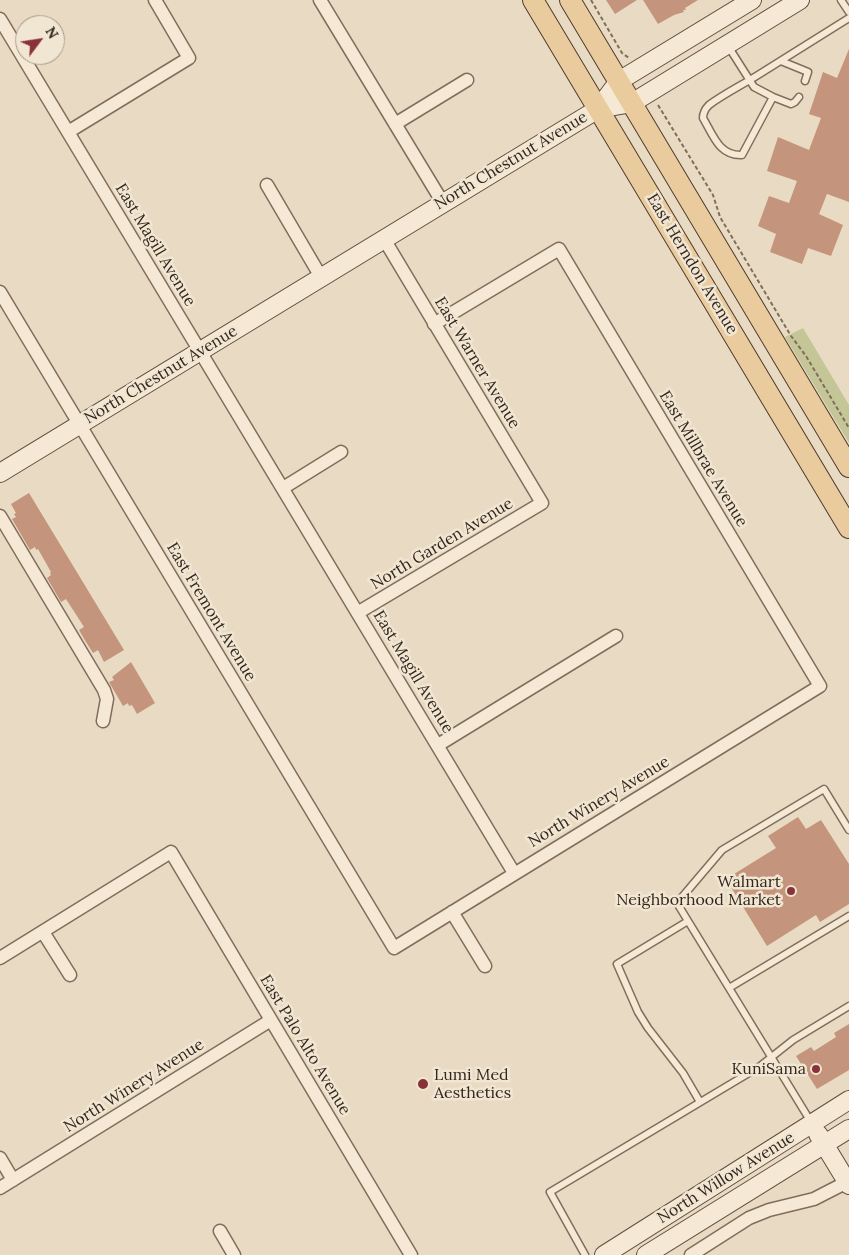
<!DOCTYPE html>
<style>
body{margin:0}
#map{position:relative;width:849px;height:1255px;overflow:hidden;background:#e9dbc3;font-family:Lora,serif}
canvas{display:block}
.north{position:absolute;left:15px;top:15px;width:50px;height:50px;box-sizing:border-box;background:#f1e6d2;border:1px solid #a5998a;border-radius:50%;rotate:59deg;font-size:14px;font-weight:700;line-height:20px;text-align:center;color:#33261e}
.north::after{content:'';display:block;margin:auto;width:18px;height:22px;background:#8a3239;clip-path:polygon(50% 0,100% 100%,50% 72%,0 100%)}
</style>
<div id="map">
<canvas width="849" height="1255"></canvas>
<div class="north">N</div>
</div>
<script>
const ctx = document.querySelector('canvas').getContext('2d');
ctx.lineJoin = 'round';
function fill(path, color) { ctx.fillStyle = color; ctx.fill(path, 'evenodd'); }
function stroke(path, color, width, dash) { ctx.strokeStyle = color; ctx.lineWidth = width; ctx.lineCap = dash ? 'butt' : 'round'; ctx.setLineDash(dash || []); ctx.stroke(path); }
function drawText(font, color, halo, rows, align = 'center') {
  ctx.font = font + ' Lora,serif'; ctx.lineWidth = 5; ctx.setLineDash([]); ctx.textBaseline = 'middle'; ctx.strokeStyle = halo; ctx.fillStyle = color; for (const [text, x, y, turn = 0] of rows) {
    ctx.save(); ctx.translate(x, y); ctx.rotate((+turn || 0) * Math.PI / 180); ctx.textAlign = isNaN(turn) ? turn : align; if (halo) ctx.strokeText(text, 0, 0); ctx.fillText(text, 0, 0); ctx.restore();
  }
}
fill(new Path2D(`
 M803,328L849,405V443L785,337Z`), '#c4c698');
fill(new Path2D(`
 M606,0H637L615,14Z
 M643,0H698L685,8L686,10H683L684,12L674,15L658,24Z
 M849,49V202L827,194L819,214L843,225L831,256L808,248L802,264L770,252L776,234L758,226L769,196L789,203L797,181L767,171L778,137L809,150L821,118L809,114L823,72L837,78Z
 M29,493L124,650L104,662L98,650L93,653L86,642L79,630L84,627L66,599L61,602L47,578L51,575L50,573L51,572L38,549L36,550L35,547L30,550L12,519L16,517L14,514L16,513L11,504Z
 M131,662L155,703L137,714L132,705L129,706L128,703L123,706L109,682L114,680L112,677Z
 M798,817L806,829L821,820L849,864V904L820,922L816,915L767,946L726,879L776,848L768,836Z
 M849,1024V1070L817,1089L796,1056L811,1047L814,1051L836,1037L834,1033Z`), '#c4947c');
const lane = new Path2D(`
 M841,0L849,12
 M728,46L754,87L773,97L742,155C719,156 713,135 703,118C703,112 705,109 709,105C724,94 742,85 758,75C788,56 819,37 849,18
 M781,61L808,72L805,81
 M773,97L791,104L795,102L799,97
 M688,921L617,964L638,1012L648,1028L683,1073L700,1102
 M729,988L849,916
 M811,1122L677,903L722,850L824,789L849,830
 M585,1255L550,1192L759,1067L793,1040L849,1006`);
const street = new Path2D(`
 M320,0L443,203
 M0,19L514,873
 M395,124L467,80
 M68,132L189,58L155,0
 M267,185L321,277
 M0,292L394,948L820,686L559,249L434,324
 M283,488L341,452
 M0,516L104,690L107,699L103,721
 M359,612L542,503L384,239
 M438,745L616,636
 M452,912L485,966
 M43,932L70,975
 M0,958L171,852L411,1255
 M0,1158L13,1180
 M0,1188L271,1020
 M220,1231L234,1255
 M691,1255L749,1218L769,1210L814,1199L847,1182`);
const secondary = new Path2D(`
 M598,109L632,103L800,0
 M0,473L598,109L619,81L752,0
 M818,1134L849,1185
 M604,1255L849,1100
 M646,1255L849,1129`);
const primary = new Path2D(`
 M533,0L849,528
 M570,0L849,467`);
stroke(lane, '#816d5c', 9);
stroke(street, '#816d5c', 15);
stroke(secondary, '#634e3f', 20);
stroke(primary, '#4f3c2f', 22);
stroke(new Path2D(`
 M591,0L622,53L629,58
 M658,105L713,195L720,217L791,336L806,356L849,428`), '#816d5c', 2, [4, 2.5]);
stroke(lane, '#f5e9d5', 6);
stroke(street, '#f5e9d5', 12);
stroke(secondary, '#f5e9d5', 18);
stroke(primary, '#e9cb9e', 20);
for (const [x, y, r, color] of [
 [791,891,5,"#8a3239"],
 [816,1069,5,"#8a3239"],
 [423,1084,6,"#8a3239"]
]) { const dot = new Path2D(); dot.arc(x, y, r, 0, 2 * Math.PI); ctx.fillStyle = color; ctx.fill(dot); stroke(dot, '#f1e6d2', 2); }
drawText('16px', '#33261e', '#f1e6d2', [
 ["North Chestnut Avenue",511,161,-31],
 ["East Magill Avenue",155,245,59],
 ["East Herndon Avenue",692,264,59],
 ["East Warner Avenue",477,363,59],
 ["North Chestnut Avenue",161,375,-31],
 ["East Millbrae Avenue",703,459,59],
 ["North Garden Avenue",442,544,-31],
 ["East Fremont Avenue",211,612,59],
 ["East Magill Avenue",413,672,59],
 ["North Winery Avenue",599,802,-31],
 ["East Palo Alto Avenue",305,1045,59],
 ["North Winery Avenue",134,1086,-32],
 ["North Willow Avenue",726,1178,-32]
]);
drawText('16px', '#33261e', '#f1e6d2', [
 ["Walmart",781,882],
 ["Neighborhood Market",781,900],
 ["KuniSama",806,1069],
 ["Lumi Med",434,1075,"left"],
 ["Aesthetics",434,1093,"left"]
], 'right');
</script>
